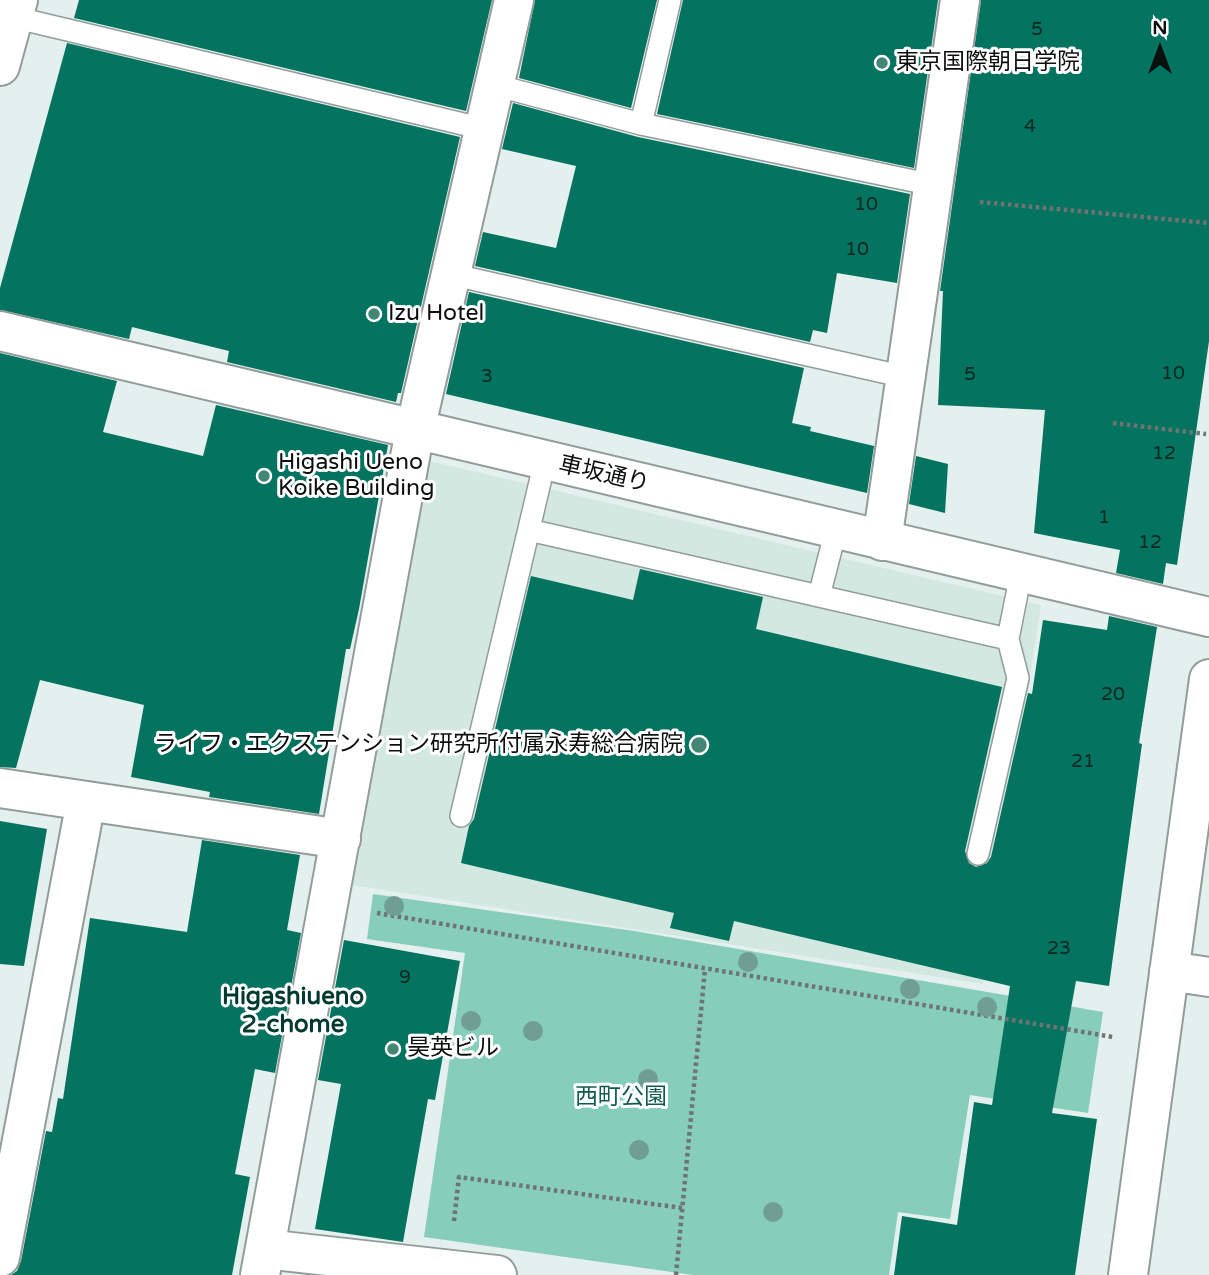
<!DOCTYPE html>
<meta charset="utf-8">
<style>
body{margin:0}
#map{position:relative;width:1209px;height:1275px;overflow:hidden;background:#e4f0ed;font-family:"Varela Round",sans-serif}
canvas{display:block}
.north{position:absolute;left:1125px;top:14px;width:70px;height:70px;-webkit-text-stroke:5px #fff;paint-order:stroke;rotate:0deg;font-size:19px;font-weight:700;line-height:28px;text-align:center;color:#0b0f0e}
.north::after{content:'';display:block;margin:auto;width:24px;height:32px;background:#0b0f0e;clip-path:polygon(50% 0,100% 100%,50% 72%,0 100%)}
</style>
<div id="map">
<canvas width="1209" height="1275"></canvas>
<div class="north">N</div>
</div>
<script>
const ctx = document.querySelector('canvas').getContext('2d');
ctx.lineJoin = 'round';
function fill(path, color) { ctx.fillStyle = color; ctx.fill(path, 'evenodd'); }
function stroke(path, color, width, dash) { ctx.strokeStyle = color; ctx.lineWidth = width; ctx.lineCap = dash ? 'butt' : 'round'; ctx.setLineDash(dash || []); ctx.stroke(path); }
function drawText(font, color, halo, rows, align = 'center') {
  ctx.font = font + ' "Varela Round","Noto Sans JP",sans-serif'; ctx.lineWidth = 6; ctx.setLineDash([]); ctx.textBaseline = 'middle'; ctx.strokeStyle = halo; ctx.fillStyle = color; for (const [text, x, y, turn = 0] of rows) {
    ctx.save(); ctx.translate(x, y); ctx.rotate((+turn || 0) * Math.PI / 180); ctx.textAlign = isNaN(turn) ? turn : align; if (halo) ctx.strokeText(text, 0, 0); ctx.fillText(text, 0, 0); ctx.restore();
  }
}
fill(new Path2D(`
 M430,461L1041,605L983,984L352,885Z`), '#d3e8e1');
fill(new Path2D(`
 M373,894L634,931L1103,1012L1088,1113L970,1095L950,1219L898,1212L889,1275H693L424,1237L465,953L367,939Z`), '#86cdba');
fill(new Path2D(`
 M79,0H492L466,111L74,18Z
 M535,0H657L631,108L519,78Z
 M683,0H938L914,168L657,114Z
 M981,0H1209V341L1177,565L1166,563L1163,584L1116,573L1120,550L1034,533L1045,410L938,405L943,291H940Z
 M67,43L460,137L401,393H398L396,402L227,362L229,351L132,327L129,339L0,310V288Z
 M513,103L638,137L910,194L897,283L837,273L827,333L813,330L810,342L475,266L483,232L556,248L576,166L502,149Z
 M469,292L804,368L792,423L811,427L810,431L874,446L867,493L446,394Z
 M0,353L117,381L103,432L203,456L216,405L388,445L359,609L350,649H346L319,814L209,797L210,792L131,777L144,705L40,680L16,768L0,767Z
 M916,456L948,464L945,513L909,504Z
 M640,569L763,597L756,629L1002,687L965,851L969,863L976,867L987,863L991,857L1028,693L1032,694L1043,620L1107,630L1109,616L1157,627L1139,743L1142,744L1109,986L1076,981L1052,1113L1097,1119L1075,1275H894L902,1216L957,1225L974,1102L992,1105L1010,986L734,921L729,941L670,928L674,913L461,863L469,826L474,819L531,576L633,600Z
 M0,821L47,829L24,966L0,964Z
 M202,840L300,855L287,930L301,933L275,1073L255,1069L235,1174L250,1177L232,1275H11L17,1271L21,1261L46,1131L52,1132L58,1098L63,1099L90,918L187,932Z
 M344,940L460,961L435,1100L428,1099L403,1242L315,1229L341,1084L318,1080Z`), '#04735f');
const lane = new Path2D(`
 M13,17L484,129
 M495,85L641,124L933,185
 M641,124L670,0
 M450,274L905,377
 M529,530L819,596L836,530
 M819,596L1008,639
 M461,816L545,461
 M978,854L1018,678L1008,639L1021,573`);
const street = new Path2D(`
 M0,66L18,0
 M0,331L1209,617
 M882,541L960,0
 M0,788L341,839
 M1169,971L1209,977
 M265,1249L497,1275
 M0,1257L86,801
 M260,1275L415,430L514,0
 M1128,1275L1209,679`);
stroke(lane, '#929d9a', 24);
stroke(street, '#929d9a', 42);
stroke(new Path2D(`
 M980,202L1209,223
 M1113,423L1206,434
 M377,913L1113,1037
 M454,1221L459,1177L682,1208
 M676,1275L705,969`), '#6d7472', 4.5, [3.5, 3.5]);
stroke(lane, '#fff', 21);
stroke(street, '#fff', 38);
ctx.fillStyle = '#709e94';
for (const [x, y] of [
 [394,906],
 [748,962],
 [910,989],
 [987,1007],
 [471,1021],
 [533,1031],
 [648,1079],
 [639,1150],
 [773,1212]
]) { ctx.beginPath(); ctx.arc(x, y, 10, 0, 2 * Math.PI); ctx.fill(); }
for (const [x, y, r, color] of [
 [882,63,7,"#448675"],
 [374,314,7,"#448675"],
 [264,476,7,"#448675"],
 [699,745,9,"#448675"],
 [393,1049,7,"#448675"]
]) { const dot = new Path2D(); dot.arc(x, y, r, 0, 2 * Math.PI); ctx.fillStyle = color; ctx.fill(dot); stroke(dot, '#fff', 2.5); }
drawText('19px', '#092822', null, [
 ["5",1037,30],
 ["4",1030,127],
 ["10",866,205],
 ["10",857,250],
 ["10",1173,374],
 ["5",970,375],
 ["3",487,377],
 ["12",1164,454],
 ["1",1104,518],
 ["12",1150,543],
 ["20",1113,695],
 ["21",1083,762],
 ["23",1059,949],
 ["9",405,978]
]);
drawText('23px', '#0b0f0e', '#fff', [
 ["東京国際朝日学院",896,63],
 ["Izu Hotel",388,314],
 ["Higashi Ueno",278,463],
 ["Koike Building",278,489],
 ["ライフ・エクステンション研究所付属永寿総合病院",683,745,"right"],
 ["昊英ビル",407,1049]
], 'left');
drawText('23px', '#0b0f0e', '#fff', [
 ["車坂通り",604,475,13]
]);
drawText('23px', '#115b4c', '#fff', [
 ["西町公園",621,1098]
]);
drawText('bold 24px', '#003a2f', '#fff', [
 ["Higashiueno",293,998],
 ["2-chome",293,1026]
]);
</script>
